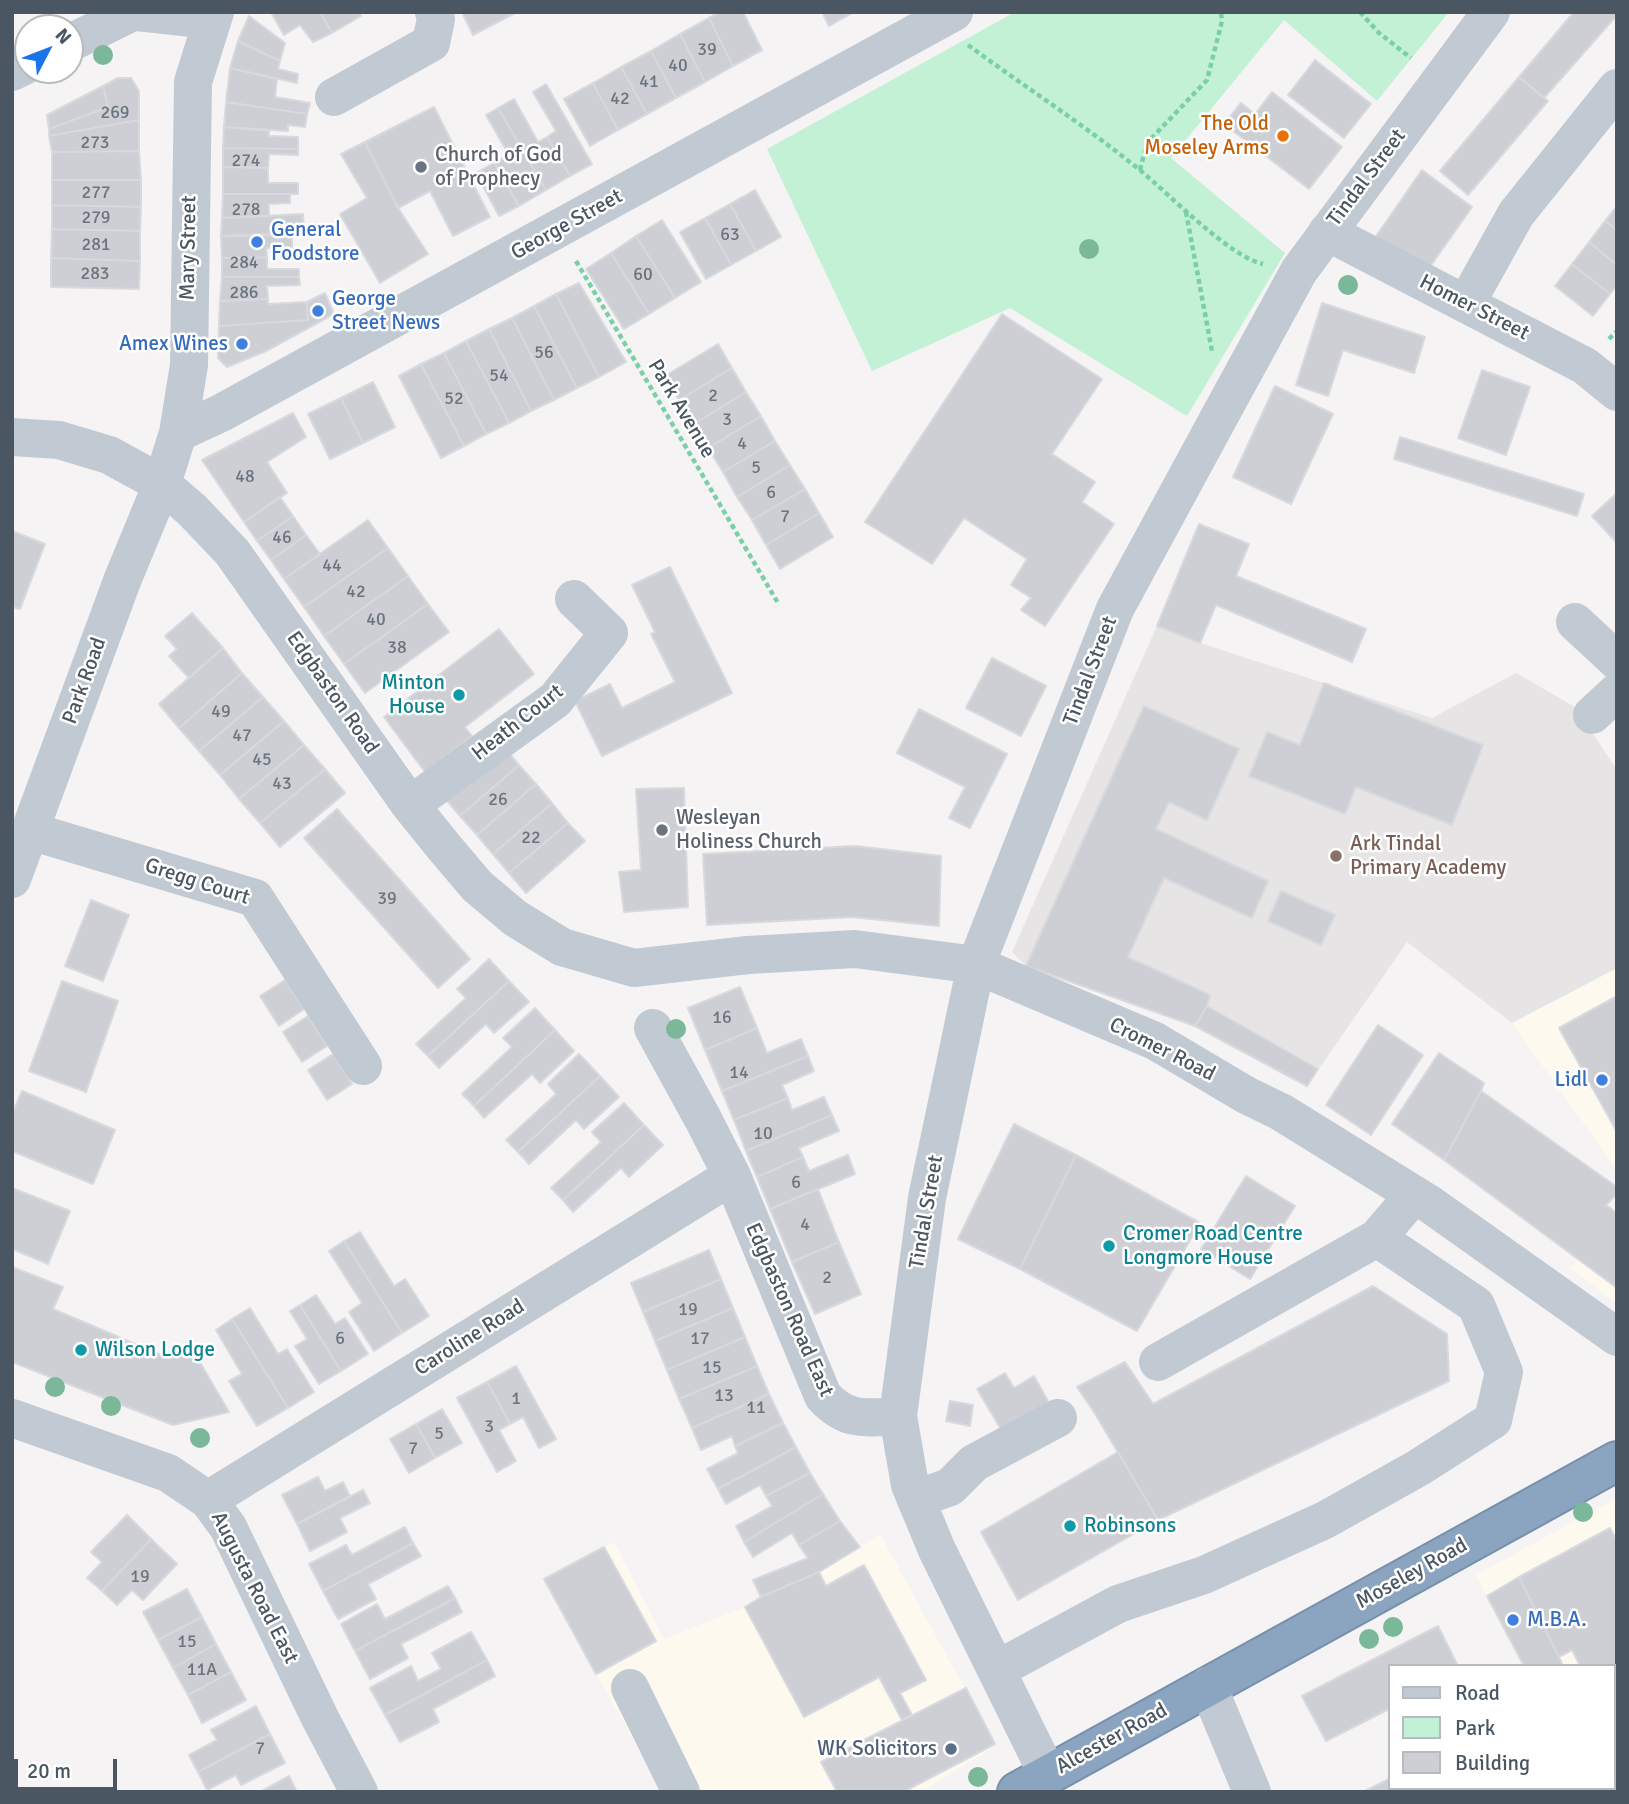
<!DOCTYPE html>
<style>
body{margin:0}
#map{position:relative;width:1629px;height:1804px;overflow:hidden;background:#f5f3f3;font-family:Signika,sans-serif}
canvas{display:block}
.frame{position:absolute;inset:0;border:14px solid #4a5661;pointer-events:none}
.legend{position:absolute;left:1388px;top:1664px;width:228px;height:126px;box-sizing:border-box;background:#fff;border:2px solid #b7bbc0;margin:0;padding:9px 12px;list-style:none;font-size:21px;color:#4a5661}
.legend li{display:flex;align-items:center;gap:14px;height:35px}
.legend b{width:35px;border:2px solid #b7bbc0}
.north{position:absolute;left:14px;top:14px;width:70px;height:70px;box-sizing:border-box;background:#fff;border:2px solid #b7bbc0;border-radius:50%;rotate:48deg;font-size:19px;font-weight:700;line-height:28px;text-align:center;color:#4a5661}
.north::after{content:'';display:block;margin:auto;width:24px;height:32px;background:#1a73e8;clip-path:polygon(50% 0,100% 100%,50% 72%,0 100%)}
.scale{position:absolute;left:14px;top:1759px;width:103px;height:32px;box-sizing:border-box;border:4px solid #4a5661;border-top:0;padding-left:9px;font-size:21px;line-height:24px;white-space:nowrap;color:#4a5661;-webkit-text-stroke:5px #fff;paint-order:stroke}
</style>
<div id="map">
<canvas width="1629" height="1804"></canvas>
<div class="frame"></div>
<ul class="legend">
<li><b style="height:9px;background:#c1cad2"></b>Road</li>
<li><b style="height:19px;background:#c3f1d5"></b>Park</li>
<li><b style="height:19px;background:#cdcfd5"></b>Building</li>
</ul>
<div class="north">N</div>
<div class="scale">20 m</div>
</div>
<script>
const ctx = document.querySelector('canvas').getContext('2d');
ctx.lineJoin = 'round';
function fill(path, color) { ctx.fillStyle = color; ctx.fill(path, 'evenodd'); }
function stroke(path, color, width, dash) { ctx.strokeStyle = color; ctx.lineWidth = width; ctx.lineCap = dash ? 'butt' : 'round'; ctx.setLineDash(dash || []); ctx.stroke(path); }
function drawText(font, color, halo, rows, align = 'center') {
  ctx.font = font + ' Signika,sans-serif'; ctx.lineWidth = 5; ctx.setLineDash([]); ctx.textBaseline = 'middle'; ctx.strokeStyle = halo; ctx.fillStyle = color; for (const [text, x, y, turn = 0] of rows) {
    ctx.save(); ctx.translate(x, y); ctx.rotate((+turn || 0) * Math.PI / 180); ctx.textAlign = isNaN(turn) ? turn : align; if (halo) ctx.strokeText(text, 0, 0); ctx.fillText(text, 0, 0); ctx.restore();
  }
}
fill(new Path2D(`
 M1617,968V1170L1512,1023Z
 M1617,1203V1304L1571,1268Z
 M1617,1498V1792L1613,1788V1666H1524L1476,1575Z
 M880,1534L995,1744L993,1748L921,1792H662L544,1579L614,1542L664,1639L745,1607L761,1597L819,1572Z`), '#fdf9ef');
fill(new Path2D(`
 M1157,626L1200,643L1432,718L1516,673L1575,707L1617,770V968L1512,1023L1407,942L1307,1086L1195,1026L1026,966L1012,952Z`), '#e6e4e5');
fill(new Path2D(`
 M1015,12H1449L1377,101L1284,20L1171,158L1285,253L1187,416L1010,308L872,371L767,149Z`), '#c3f1d5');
const building = new Path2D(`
 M271,12H320L332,33L313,42L300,25L284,35Z
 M320,12H359L361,16L332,33Z
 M462,12H517L473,35Z
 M720,12H743L762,50L733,66L709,18Z
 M822,12H854L829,26Z
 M1574,12H1617V15L1544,98L1519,77Z
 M249,16L285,43L280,61L238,41Z
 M709,18L733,66L705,82L680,34Z
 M680,34L705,82L676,98L651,51Z
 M238,41L280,61L278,69L298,74L297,83L230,68Z
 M651,51L676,98L647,114L621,67Z
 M1315,60L1371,104L1344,138L1288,95Z
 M621,67L647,114L618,130L593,83Z
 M230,68L277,79L275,97L310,103L307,114L226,102Z
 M1519,77L1548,101L1468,195L1440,171Z
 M118,78H131L139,91V120L49,136V129L108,107L103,86Z
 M593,83L618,130L590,146L564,99Z
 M546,84L592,164L570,176L547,137L556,131L533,92Z
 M103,86L108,107L49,129L47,115Z
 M1272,92L1342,147L1309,189L1224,124L1241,103L1255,114Z
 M514,99L538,142L547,137L570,176L546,190L498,108Z
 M226,102L307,114L305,127L288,125V131L224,127Z
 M434,107L490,217L453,236L430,191L398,208L365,142Z
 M498,108L546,190L519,206L494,163L509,155L486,115Z
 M139,120V151L52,152L49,136Z
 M224,127L269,131V136L298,137V149L223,148Z
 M365,142L398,208L428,254L380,283L340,214L367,198L341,154Z
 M223,148L298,149V155L269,154L268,168L223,167Z
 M139,151L141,180H52V152Z
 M494,163L519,206L499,216L476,173Z
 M223,167L268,168V183H298V194H223Z
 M1422,170L1472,207L1427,271L1372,242Z
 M52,180H141V207L52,205Z
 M755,190L781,237L756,251L730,204Z
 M223,194H290V203L269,204V216L222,218Z
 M730,204L756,251L731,265L705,218Z
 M52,205L141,207L140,231L52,229Z
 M1617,206V230L1605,221Z
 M303,214L304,233L221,236L222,218Z
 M705,218L731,265L706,279L680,232Z
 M662,220L701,282L675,298L636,236Z
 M1605,221L1617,230V265L1589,242Z
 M52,229L140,231V261L51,258Z
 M292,235V247L266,248L267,257L222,258L221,236Z
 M636,236L675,298L649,314L611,253Z
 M1589,242L1617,265V285L1610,294L1572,264Z
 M611,253L649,314L624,329L586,269Z
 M267,257V269H299V277H222V258Z
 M51,258L140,261L139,289L51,287Z
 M1572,264L1610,294L1593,316L1555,286Z
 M222,277H299L300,285L267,286L268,299L220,301Z
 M579,283L626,362L599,377L556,294Z
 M325,293L334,314L266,351L227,367L218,358L219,326L308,320L307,302Z
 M556,294L599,377L577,388L534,306Z
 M268,299V304L307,302L308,320L219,326L220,301Z
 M1322,303L1425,337L1414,373L1343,350L1328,396L1296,385Z
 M534,306L577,388L554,400L512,318Z
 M1002,314L1102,379L1052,454L1095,482L1082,502L1114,524L1045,626L1021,610L1031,598L1011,585L1027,559L964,518L932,564L865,522Z
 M512,318L554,400L531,411L489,329Z
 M489,329L531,411L509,423L466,341Z
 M466,341L509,423L486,434L444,353Z
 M718,344L732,368L679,400L665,376Z
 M444,353L486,434L464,446L421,364Z
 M421,364L464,446L441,458L399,376Z
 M732,368L746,392L694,424L679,400Z
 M1482,370L1530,387L1506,455L1458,438Z
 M373,382L395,427L363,443L341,398Z
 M1275,386L1333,414L1291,504L1233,477Z
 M746,392L761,416L708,448L694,424Z
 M341,398L363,443L330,459L308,414Z
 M293,413L306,437L267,462L287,493L244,522L202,460Z
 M761,416L775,441L723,472L708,448Z
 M1400,437L1584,494L1577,516L1394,459Z
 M775,441L790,465L737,497L723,472Z
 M790,465L805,489L752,520L737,497Z
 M805,489L819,513L766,545L752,520Z
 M1617,493V543L1592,516Z
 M280,497L293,516L257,541L244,522Z
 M819,513L833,537L780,569L766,545Z
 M293,516L306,535L271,560L257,541Z
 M368,520L388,548L304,607L284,579Z
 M1199,524L1249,544L1236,576L1366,629L1352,662L1216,605L1200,643L1157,626Z
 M12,531L45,544L20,609L12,607Z
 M306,535L320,554L284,579L271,560Z
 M388,548L408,576L324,636L304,607Z
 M670,567L732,693L602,756L575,701L610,684L622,708L675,682L651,634L655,632L632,585Z
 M408,576L428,604L344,664L324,636Z
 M428,604L449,632L365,693L344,664Z
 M192,613L223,648L189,678L169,656L177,649L165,636Z
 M499,629L534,674L465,727L472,736L425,772L384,717Z
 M223,648L242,673L179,728L159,704Z
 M992,658L1046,686L1021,736L966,708Z
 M242,673L263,697L199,751L179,728Z
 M1324,683L1483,745L1452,825L1356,787L1345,814L1249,776L1267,732L1300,745Z
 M263,697L284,721L220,775L199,751Z
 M1144,706L1239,749L1207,820L1169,802L1156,829L1268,881L1252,918L1164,878L1128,957L1210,995L1207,1006L1195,1026L1026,966Z
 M919,709L1007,754L970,828L949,818L965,787L897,753Z
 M284,721L304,745L239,799L220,775Z
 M304,745L325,769L260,823L239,799Z
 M503,746L519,765L460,816L444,797Z
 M519,765L536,784L477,835L460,816Z
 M325,769L345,793L280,847L260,823Z
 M536,784L552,803L493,854L477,835Z
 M684,788L688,907L624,912L619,872L641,870L636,789Z
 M552,803L568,823L509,873L493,854Z
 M337,809L470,959L438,988L304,838Z
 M568,823L585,841L526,893L509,873Z
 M855,846L941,856L939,926L852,917L707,925L703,854Z
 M1281,891L1335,915L1321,945L1268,921Z
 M91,900L129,915L103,981L65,966Z
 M489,959L509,981L428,1056L416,1044L466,998L457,989Z
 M285,980L304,1009L279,1026L260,996Z
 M62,981L118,1001L86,1092L29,1071Z
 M509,981L529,1002L494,1033L486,1024L439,1068L428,1056Z
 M740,987L757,1028L705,1050L688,1008Z
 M1617,996V1132L1559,1028Z
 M1207,1006L1318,1069L1307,1086L1195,1026Z
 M535,1008L555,1030L474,1106L462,1094L512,1047L503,1038Z
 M308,1016L327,1046L302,1062L283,1032Z
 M1378,1025L1423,1055L1371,1135L1326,1105Z
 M757,1028L767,1053L801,1039L808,1056L722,1091L705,1050Z
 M555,1030L574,1051L540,1083L532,1074L484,1118L474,1106Z
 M1439,1053L1484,1083L1481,1091L1444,1160L1392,1124Z
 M333,1054L352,1084L327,1100L308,1070Z
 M579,1054L600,1076L518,1152L506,1140L556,1094L548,1084Z
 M808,1056L814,1071L782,1085L788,1098L734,1120L722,1091Z
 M600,1076L619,1097L584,1129L576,1120L529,1164L518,1152Z
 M22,1091L115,1130L93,1184L12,1151V1114Z
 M1481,1091L1617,1187V1194L1606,1205L1617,1213V1288L1444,1160Z
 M824,1097L832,1115L746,1151L734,1120L788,1098L792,1110Z
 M624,1103L644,1125L563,1200L551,1188L601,1142L592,1132Z
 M832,1115L839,1131L799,1148L803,1157L757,1177L746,1151Z
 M1014,1124L1076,1155L1020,1269L958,1239Z
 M644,1125L663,1145L629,1177L621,1168L573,1212L563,1200Z
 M848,1155L855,1174L770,1209L757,1177L803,1157L809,1171Z
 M1076,1155L1200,1223L1137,1331L1020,1269Z
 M1246,1176L1295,1206L1250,1279L1201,1249Z
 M12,1188L70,1211L48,1264L12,1249Z
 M818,1189L839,1242L792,1262L770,1209Z
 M360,1232L394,1286L405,1279L429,1316L402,1333L344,1241Z
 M344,1241L402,1333L374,1351L349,1312L362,1303L329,1251Z
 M839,1242L861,1294L815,1314L792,1262Z
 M709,1250L721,1279L643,1312L631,1283Z
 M12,1267L63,1287L53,1309L168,1358L188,1342L229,1412L173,1425L12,1362Z
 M721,1279L733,1308L655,1341L643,1312Z
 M1373,1286L1447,1334L1449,1381L1158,1520L1094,1412L1077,1387L1125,1362L1153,1404Z
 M316,1295L335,1324L345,1318L368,1354L341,1371L300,1305Z
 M300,1305L341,1371L319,1384L295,1346L307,1339L290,1311Z
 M250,1308L278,1354L287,1349L314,1392L288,1408L232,1319Z
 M733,1308L745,1337L667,1370L655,1341Z
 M232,1319L288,1408L257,1426L229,1381L242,1374L216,1330Z
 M745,1337L757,1366L679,1399L667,1370Z
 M516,1366L556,1439L539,1448L523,1417L510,1424L487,1382Z
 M757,1366L769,1394L692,1428L679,1399Z
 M1005,1373L1014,1388L1034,1376L1049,1403L1002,1431L977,1389Z
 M487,1382L510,1424L499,1430L516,1461L497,1472L457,1398Z
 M769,1394L783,1423L735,1446L732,1436L701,1450L692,1428Z
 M950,1401L973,1405L970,1426L946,1421Z
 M442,1409L462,1443L435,1458L416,1424Z
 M783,1423L796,1447L718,1489L707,1469L738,1453L735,1446Z
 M416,1424L435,1458L409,1473L390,1439Z
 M796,1447L810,1473L766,1496L760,1485L726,1504L718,1489Z
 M1118,1452L1158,1520L1018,1600L981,1532Z
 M810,1473L823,1494L744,1542L736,1526L772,1506L766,1496Z
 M318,1477L325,1491L343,1482L350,1496L297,1524L282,1495Z
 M363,1490L370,1503L340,1518L347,1532L310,1551L297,1524Z
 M823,1494L840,1521L799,1545L792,1533L753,1557L744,1542Z
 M127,1515L151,1539L102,1591L87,1578L102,1562L91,1552Z
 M840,1521L860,1547L819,1572L761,1597L753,1580L808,1558L799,1545Z
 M405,1527L413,1543L323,1591L309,1564L346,1545L352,1555Z
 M1610,1528L1617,1541V1733L1613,1727V1666H1580L1572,1650L1559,1657L1519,1577Z
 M151,1539L177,1564L143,1600L132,1590L117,1605L102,1591Z
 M413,1543L421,1556L368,1584L376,1599L338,1619L323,1591Z
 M604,1547L656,1641L596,1674L544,1579Z
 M864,1565L926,1680L900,1693L912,1715L902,1720L879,1677L804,1717L745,1607L761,1597L819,1572L826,1586Z
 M1519,1577L1559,1657L1563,1666H1524L1487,1596Z
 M448,1586L455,1598L355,1651L341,1624L377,1604L385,1619Z
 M187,1589L202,1617L158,1640L143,1612Z
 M455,1598L462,1612L401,1644L408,1658L370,1679L355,1651Z
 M202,1617L216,1644L173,1668L158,1640Z
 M1438,1626L1458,1666H1389V1709L1326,1741L1302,1696Z
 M471,1632L487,1660L385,1715L370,1688L411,1666L418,1681L441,1669L432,1653Z
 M216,1644L231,1672L188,1695L173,1668Z
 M487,1660L495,1676L433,1709L439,1722L400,1742L385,1715Z
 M231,1672L246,1700L202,1723L188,1695Z
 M966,1688L995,1744L903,1792H837L821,1762Z
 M256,1706L270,1734L198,1772L189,1755L217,1740L211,1730Z
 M270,1734L285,1763L241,1785L236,1775L207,1790L198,1772Z
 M1613,1757L1617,1763V1792H1583L1582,1788H1613Z
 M289,1776L297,1792H260Z
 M1389,1779V1788H1582L1583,1792H1363Z`);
fill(building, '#cdcfd5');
stroke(building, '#d7d9de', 2);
const highway = new Path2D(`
 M1017,1792L1617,1461`);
stroke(highway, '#7690ad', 42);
stroke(new Path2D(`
 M1360,12L1379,33L1411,58
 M968,45C1025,87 1086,126 1141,171C1170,195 1230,257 1263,264
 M1140,170L1147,143L1207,80L1222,21L1221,12
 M1186,212L1212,351
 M576,261L778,603
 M1609,339L1617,331`), '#7ad0a6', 4.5, [5, 3.5]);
stroke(new Path2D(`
 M137,12L211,20
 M70,43L133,12
 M12,72L28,64
 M334,97L431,43L436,19L434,12
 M1327,232L1585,366L1617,392
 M1466,304L1516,214L1617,88
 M178,433L221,413L954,12
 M12,437L59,440L109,455L162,484L192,510L232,552L410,805L444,847L477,886L515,918L562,947L634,968L748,955L855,949L976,965L1155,1041L1246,1095L1281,1112L1431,1205L1617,1337
 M1575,622L1617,661
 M1592,715L1617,692
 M410,805L555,700L609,633L574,599
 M30,831L255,898L363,1066
 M12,879L122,581L162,484L178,433L189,365L193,82L215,12
 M653,1028L703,1119L732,1176L823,1396C847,1422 864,1418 898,1416
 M1158,1362L1377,1238L1414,1195
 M12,1418L168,1473L208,1500L228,1527L320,1718L359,1792
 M916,1499L950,1487L974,1463L1058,1418
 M208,1500L732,1176
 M996,1670L1118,1604L1204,1575L1325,1520L1418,1468L1493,1420L1504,1372L1476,1305L1377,1238
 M1208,1686L1252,1792
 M630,1688L681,1792
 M1048,1775L937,1550L910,1485L898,1416L927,1198L976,965L1115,609L1223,410L1299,271L1491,12`), '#c1cad2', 38);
stroke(highway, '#8ba5c1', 38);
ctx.fillStyle = '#7bb799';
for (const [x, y] of [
 [103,55],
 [1089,249],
 [1348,285],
 [676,1029],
 [55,1387],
 [111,1406],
 [200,1438],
 [1583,1512],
 [1393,1627],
 [1369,1639],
 [978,1777]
]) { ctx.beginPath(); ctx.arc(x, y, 10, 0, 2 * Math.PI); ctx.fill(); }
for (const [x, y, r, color] of [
 [1283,136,7,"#e8710a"],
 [421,167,7,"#6b7280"],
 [257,242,7,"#3f7fe0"],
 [318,311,7,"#3f7fe0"],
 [242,344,7,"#3f7fe0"],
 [459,695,7,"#0f9aa8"],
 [662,830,7,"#6b7280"],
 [1336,856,7,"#8d6e63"],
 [1602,1080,7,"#3f7fe0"],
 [1109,1246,7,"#0f9aa8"],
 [81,1350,7,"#0f9aa8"],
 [1070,1526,7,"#0f9aa8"],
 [1513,1620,7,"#3f7fe0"],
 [951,1749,7,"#5c6f8a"]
]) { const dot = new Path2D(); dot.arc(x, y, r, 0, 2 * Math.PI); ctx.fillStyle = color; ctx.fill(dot); stroke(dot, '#fff', 2.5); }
drawText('18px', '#6b747e', null, [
 ["39",707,50],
 ["40",678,66],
 ["41",649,82],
 ["42",620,99],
 ["269",115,113],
 ["273",95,143],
 ["274",246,161],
 ["277",96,193],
 ["278",246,210],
 ["279",96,218],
 ["63",730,235],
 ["281",96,245],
 ["284",244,263],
 ["283",95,274],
 ["60",643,275],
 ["286",244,293],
 ["56",544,353],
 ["54",499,376],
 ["2",713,396],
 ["52",454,399],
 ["3",727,420],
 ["4",742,444],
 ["5",756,468],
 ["48",245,477],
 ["6",771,493],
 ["7",785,517],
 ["46",282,538],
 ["44",332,566],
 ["42",356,592],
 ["40",376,620],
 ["38",397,648],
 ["49",221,712],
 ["47",242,736],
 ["45",262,760],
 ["43",282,784],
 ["26",498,800],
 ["22",531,838],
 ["39",387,899],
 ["16",722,1018],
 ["14",739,1073],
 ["10",763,1134],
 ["6",796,1183],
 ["4",805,1225],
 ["2",827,1278],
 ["19",688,1310],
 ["6",340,1339],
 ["17",700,1339],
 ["15",712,1368],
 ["13",724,1396],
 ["1",516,1399],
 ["11",756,1408],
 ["3",489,1427],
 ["5",439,1434],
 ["7",413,1449],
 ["19",140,1577],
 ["15",187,1642],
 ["11A",202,1670],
 ["7",260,1749]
]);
drawText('21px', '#c56008', '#fff', [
 ["The Old",1269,124],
 ["Moseley Arms",1269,148]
], 'right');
drawText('21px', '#5b616d', '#fff', [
 ["Church of God",435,155],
 ["of Prophecy",435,179],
 ["Wesleyan",676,818],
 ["Holiness Church",676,842]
], 'left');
drawText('21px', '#4a5661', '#fff', [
 ["Tindal Street",1367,178,-53],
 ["George Street",567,225,-29],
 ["Mary Street",189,248,-89],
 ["Homer Street",1474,308,27],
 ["Park Avenue",681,409,59],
 ["Tindal Street",1091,671,-69],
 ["Park Road",85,681,-70],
 ["Edgbaston Road",332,693,55],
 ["Heath Court",518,723,-38],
 ["Gregg Court",197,882,18],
 ["Cromer Road",1162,1050,27],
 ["Tindal Street",927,1212,-80],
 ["Edgbaston Road East",789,1310,66],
 ["Caroline Road",470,1338,-32],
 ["Moseley Road",1412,1574,-29],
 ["Augusta Road East",254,1588,63],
 ["Alcester Road",1112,1739,-29]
]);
drawText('21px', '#366cbe', '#fff', [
 ["General",271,230],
 ["Foodstore",271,254],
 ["George",332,299],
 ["Street News",332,323],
 ["Amex Wines",228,344,"right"],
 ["Lidl",1588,1080,"right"],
 ["M.B.A.",1527,1620]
], 'left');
drawText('21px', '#0d838f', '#fff', [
 ["Minton",445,683,"right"],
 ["House",445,707,"right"],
 ["Cromer Road Centre",1123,1234],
 ["Longmore House",1123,1258],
 ["Wilson Lodge",95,1350],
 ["Robinsons",1084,1526]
], 'left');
drawText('21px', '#785e54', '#fff', [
 ["Ark Tindal",1350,844],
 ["Primary Academy",1350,868]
], 'left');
drawText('21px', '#4e5e75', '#fff', [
 ["WK Solicitors",937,1749]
], 'right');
</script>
